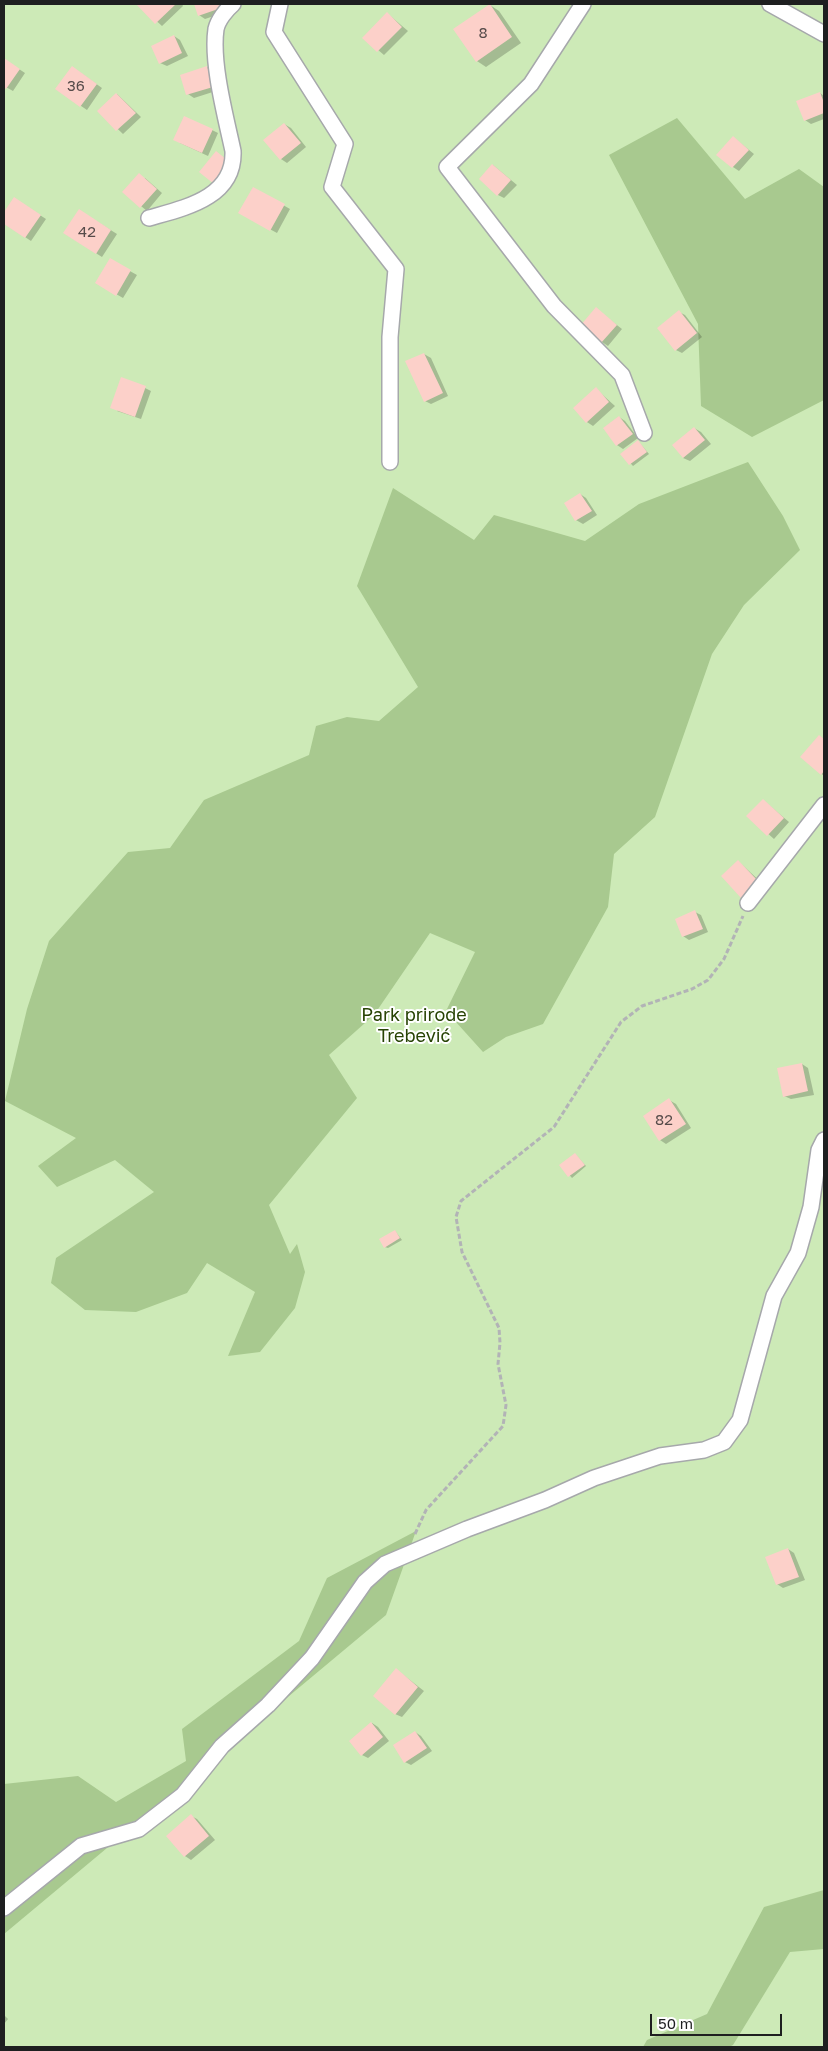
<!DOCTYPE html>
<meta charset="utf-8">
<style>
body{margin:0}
#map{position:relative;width:828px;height:2051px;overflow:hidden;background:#f4f6f9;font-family:"Golos Text",sans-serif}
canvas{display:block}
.frame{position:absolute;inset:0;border:5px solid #1e1f20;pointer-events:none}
.scale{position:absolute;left:650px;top:2014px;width:132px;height:22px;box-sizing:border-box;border:2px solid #1e1f20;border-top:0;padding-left:6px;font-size:15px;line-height:18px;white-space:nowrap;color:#1e1f20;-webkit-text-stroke:4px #fff;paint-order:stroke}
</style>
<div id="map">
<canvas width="828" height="2051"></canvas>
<div class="frame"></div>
<div class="scale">50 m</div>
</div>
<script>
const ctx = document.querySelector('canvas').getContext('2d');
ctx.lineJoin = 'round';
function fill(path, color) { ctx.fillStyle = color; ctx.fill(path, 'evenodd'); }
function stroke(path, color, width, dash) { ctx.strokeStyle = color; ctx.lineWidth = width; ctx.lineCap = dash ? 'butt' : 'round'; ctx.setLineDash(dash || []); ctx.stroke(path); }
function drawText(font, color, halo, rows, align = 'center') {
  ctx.font = font + ' "Golos Text",sans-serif'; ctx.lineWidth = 4; ctx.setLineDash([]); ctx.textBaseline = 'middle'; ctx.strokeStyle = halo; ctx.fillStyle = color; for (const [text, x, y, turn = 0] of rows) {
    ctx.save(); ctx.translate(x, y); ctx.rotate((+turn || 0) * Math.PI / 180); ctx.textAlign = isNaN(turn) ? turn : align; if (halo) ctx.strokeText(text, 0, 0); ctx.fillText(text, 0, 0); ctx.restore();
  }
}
fill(new Path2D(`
 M4,4H824V2047H4Z`), '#cdeab7');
fill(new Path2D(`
 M677,118L745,199L799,169L824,187V400L752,437L701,406L698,324L609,155Z
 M748,462L783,516L800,550L744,605L712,654L655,817L614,854L608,907L543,1024L506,1037L483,1052L446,1011L475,952L430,933L374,1015L329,1055L357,1098L269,1205L290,1254L297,1244L305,1272L295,1308L260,1352L228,1356L255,1292L207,1263L187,1293L136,1312L85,1310L51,1283L56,1258L154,1192L115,1160L57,1187L38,1166L76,1138L5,1101L27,1009L49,941L128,852L170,848L204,800L309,755L316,726L347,717L379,721L418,687L357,586L393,488L474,540L494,515L585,541L639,504Z
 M416,1531L386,1615L4,1934V1784L78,1776L116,1802L186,1761L182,1729L299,1641L327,1578Z
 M824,1890V1949L790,1952L733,2045L729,2047H643L647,2040L707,2014L764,1907Z`), '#a8c98f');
fill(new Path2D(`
 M138,4H182L183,6L162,26Z
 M195,4H224L226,12L205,19L199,15Z
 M490,5L499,11L521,43L486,67L477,61Z
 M388,14L408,31L384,55L364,38Z
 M174,36L180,40L188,56L167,66L160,63Z
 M4,59L25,73L13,91L4,86Z
 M207,67L213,71L219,90L194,98L188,94Z
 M78,71L102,88L87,110L56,89Z
 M820,93L824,96V119L811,124L805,120Z
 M117,94L141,117L123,134L99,111Z
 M284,124L291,128L306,147L287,163L281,159L265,140Z
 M212,130L218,133L208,156L180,143Z
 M733,137L754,154L739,171L733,167Z
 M493,165L517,185L504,198L498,195Z
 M145,178L162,193L147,211L124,192Z
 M253,188L290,209L277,233L240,213Z
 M15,199L46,219L31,241L4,223V215Z
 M85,214L117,234L102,257L64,233Z
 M110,260L137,275L123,298L97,283Z
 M596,309L622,329L608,346L602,342Z
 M679,312L685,315L702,337L682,353L676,350Z
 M424,354L431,358L448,396L431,404L425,401Z
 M145,388L151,391L141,419L117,411Z
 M596,389L615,406L593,426L587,422Z
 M619,417L625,421L638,438L623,449L617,445L604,428Z
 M694,428L701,432L711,444L690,461L683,458Z
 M638,441L649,454L633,466L622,454Z
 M580,494L586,498L597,515L583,524L576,520L566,504Z
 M819,736L824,739V776L801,757Z
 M763,800L789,822L774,839L748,816Z
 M738,861L764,885L748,900L742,897Z
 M695,912L701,915L708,932L689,940L683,936Z
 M802,1064L808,1068L814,1095L791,1099L784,1096Z
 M669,1100L676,1104L691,1128L666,1144L660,1140Z
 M575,1154L586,1166L572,1178L561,1165Z
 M395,1231L402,1240L388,1248L385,1247Z
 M788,1549L794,1553L805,1580L783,1588L777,1584Z
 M397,1670L424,1691L402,1717L395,1714Z
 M372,1723L378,1727L389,1741L368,1758L362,1755Z
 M415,1732L421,1736L432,1751L411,1765L405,1762Z
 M191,1816L197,1819L215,1840L191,1860L185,1856L168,1836Z
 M4,2015L8,2019L4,2024Z`), '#0003');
fill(new Path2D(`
 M136,4H176L155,24Z
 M194,4H219L221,8L198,16Z
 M490,4L512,37L476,62L453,29Z
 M387,12L402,27L377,52L362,38Z
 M174,35L182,53L159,64L151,46Z
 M4,58L20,69L6,89L4,87Z
 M72,66L97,84L80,107L55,89Z
 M207,66L213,87L186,95L180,75Z
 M820,92L824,103V113L804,121L796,101Z
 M116,93L136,113L116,131L97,111Z
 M184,116L213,129L202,153L173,140Z
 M284,123L301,143L280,160L263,140Z
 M733,136L749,150L732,168L716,155Z
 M216,151L231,163L214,184L199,172Z
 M492,164L511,180L497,196L479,179Z
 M139,173L157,189L140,208L122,192Z
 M253,187L285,204L270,231L238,213Z
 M14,197L41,215L25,238L4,224V212Z
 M79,209L111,230L96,254L63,233Z
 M110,258L131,270L116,296L95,283Z
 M596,307L617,325L601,343L580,326Z
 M679,310L697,333L675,351L657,328Z
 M424,353L443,393L424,402L405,361Z
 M121,377L146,386L135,417L110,408Z
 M596,387L609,402L586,423L573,408Z
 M619,416L633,434L616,446L603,428Z
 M694,427L705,440L683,458L672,445Z
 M638,440L647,452L629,465L620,454Z
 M580,493L592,511L575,521L564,503Z
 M819,735L824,739V771L821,775L800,757Z
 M763,799L784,818L767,836L746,816Z
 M738,860L758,881L741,898L721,876Z
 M695,910L703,929L682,937L675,919Z
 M802,1063L808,1091L783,1097L777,1068Z
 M669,1098L686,1124L659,1141L643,1116Z
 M575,1153L585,1165L568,1177L559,1165Z
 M395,1230L400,1238L384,1248L379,1239Z
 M788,1548L799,1577L776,1585L765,1557Z
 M396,1668L418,1687L395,1715L373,1696Z
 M371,1722L383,1737L361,1756L349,1741Z
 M415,1731L427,1748L404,1763L393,1745Z
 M191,1814L209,1836L184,1857L166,1836Z`), '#fcd0c9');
const minor = new Path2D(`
 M280,4L274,32L345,144L332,187L396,269L390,337V462
 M583,4L531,84L447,167L554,306L622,375L644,433
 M770,4L824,34
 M149,218C184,208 235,198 233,151C226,118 211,63 216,29C218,20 226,10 233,4
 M748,903L824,805
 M4,1908L81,1846L139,1829L183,1795L222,1746L268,1705L312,1658L365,1582L385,1564L467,1529L545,1500L594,1478L660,1456L704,1450L724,1442L740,1420L774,1296L798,1253L811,1207L819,1150L824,1140`);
stroke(minor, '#a6a8ab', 18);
stroke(new Path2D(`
 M415,1534L426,1510L503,1426L506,1405L498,1364L500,1343L499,1328L462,1252L456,1217L461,1201L554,1127L621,1022L642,1006L692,989L708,980L724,959L743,916`), '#b2b3b6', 3, [5, 2.5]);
stroke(minor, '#fff', 15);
drawText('15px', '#564b4a', null, [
 ["8",483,33],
 ["36",76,86],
 ["42",87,232],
 ["82",664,1120]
]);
drawText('18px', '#274304', '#fff', [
 ["Park prirode",414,1015],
 ["Trebević",414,1036]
]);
</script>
